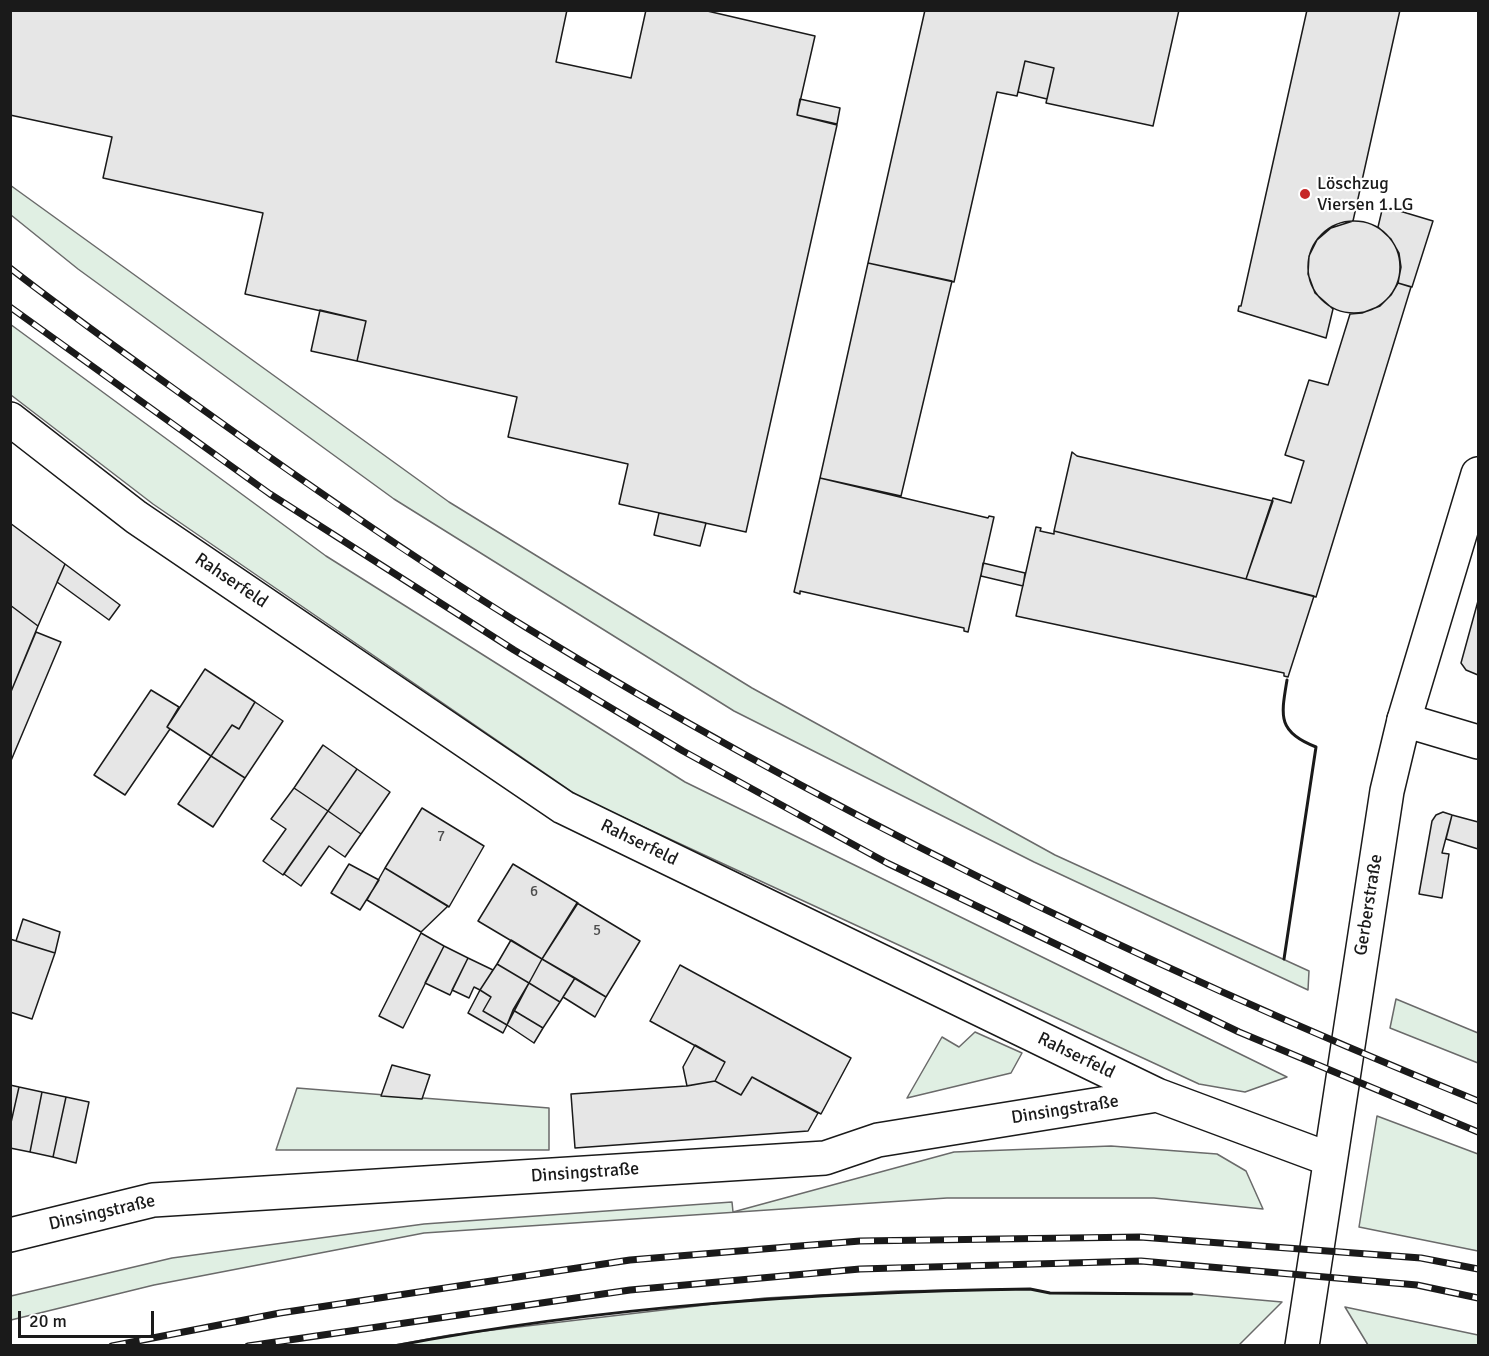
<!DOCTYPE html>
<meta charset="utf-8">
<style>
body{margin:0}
#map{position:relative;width:1489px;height:1356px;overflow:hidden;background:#fff;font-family:Signika,sans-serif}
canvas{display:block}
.frame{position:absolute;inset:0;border:12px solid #1a1a1a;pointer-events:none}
.scale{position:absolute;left:18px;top:1311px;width:136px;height:27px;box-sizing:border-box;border:3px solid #1a1a1a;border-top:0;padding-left:8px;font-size:18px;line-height:21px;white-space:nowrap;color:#1a1a1a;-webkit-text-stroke:4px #fff;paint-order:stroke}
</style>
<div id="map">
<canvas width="1489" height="1356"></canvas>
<div class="frame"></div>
<div class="scale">20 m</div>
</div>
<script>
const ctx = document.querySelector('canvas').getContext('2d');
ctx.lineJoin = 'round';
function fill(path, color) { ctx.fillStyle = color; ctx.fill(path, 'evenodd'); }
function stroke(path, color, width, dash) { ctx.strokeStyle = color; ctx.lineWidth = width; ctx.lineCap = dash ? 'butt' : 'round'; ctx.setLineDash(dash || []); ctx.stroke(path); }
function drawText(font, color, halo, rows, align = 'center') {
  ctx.font = font + ' Signika,sans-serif'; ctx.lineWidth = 4.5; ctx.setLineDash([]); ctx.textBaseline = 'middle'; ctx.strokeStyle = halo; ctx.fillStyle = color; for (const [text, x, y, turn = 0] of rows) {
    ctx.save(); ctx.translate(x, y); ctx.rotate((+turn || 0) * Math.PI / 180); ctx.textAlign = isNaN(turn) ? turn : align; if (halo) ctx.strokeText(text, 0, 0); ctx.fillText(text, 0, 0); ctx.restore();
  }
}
const green = new Path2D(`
 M10,185L449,502L752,688L1055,855L1309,971L1308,990L1034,862L734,711L394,499L78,269L11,215Z
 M10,324L326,556L685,782L1287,1077L1245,1092L1199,1084L581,798L153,504L11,395Z
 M1396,999L1478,1033V1063L1390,1028Z
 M975,1032L1022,1053L1011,1073L907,1098L942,1037L959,1047Z
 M297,1088L549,1108V1150H276Z
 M1377,1116L1478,1154V1251L1359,1227Z
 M1111,1146L1217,1154L1246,1171L1263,1209L1154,1198H947L424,1233L154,1285L11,1320V1296L172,1258L424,1224L732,1202L733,1212L954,1152Z
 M1030,1289L1050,1293L1192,1294L1282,1302L1239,1345H395L450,1335L765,1298L896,1291Z
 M1345,1307L1478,1335V1345H1368Z`);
fill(green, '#e0efe3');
stroke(green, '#6a6a6a', 1.5);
const building = new Path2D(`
 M10,10H567L556,62L631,78L646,10H703L815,36L797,115L837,125L746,532L619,504L628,464L508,437L517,397L357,361L366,321L245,294L263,213L103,178L112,137L10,115Z
 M925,10H1179L1153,126L1046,103L1054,68L1025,61L1017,96L997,92L954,282L868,263Z
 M1307,10H1400L1353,221L1331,228L1317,240L1309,256L1308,274L1315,293L1333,309L1326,338L1238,311L1239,306H1241Z
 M1025,61L1054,68L1047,99L1018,92Z
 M800,99L840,108L837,124L797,115Z
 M1383,206L1433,221L1412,287L1398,283L1401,267L1399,253L1391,239L1378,227Z
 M1308 267a46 46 0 1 1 92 0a46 46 0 1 1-92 0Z
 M868,263L952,281L901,496L820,478Z
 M1398,283L1411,287L1316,597L1246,579L1273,498L1291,503L1304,461L1285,455L1309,380L1328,385L1350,314L1362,313L1380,306L1391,295Z
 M320,310L366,321L357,361L311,351Z
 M1072,452L1077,456L1273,501L1246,579L1054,531Z
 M820,478L988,518L989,516L994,517L968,632L964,631V628L800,591V594L794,592Z
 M659,513L706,523L700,546L654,535Z
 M10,523L65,564L38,626L10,605Z
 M1036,527L1041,528L1040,531L1054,534V531L1314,596L1288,677L1284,676V673L1016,616Z
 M983,563L1025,573L1023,586L981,576Z
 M65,564L120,605L109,620L57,582Z
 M1478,601V675L1466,670L1461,663Z
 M10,605L38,626L10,694Z
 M36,632L61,642L10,763V694Z
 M205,669L255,702L239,729L232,725L211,756L167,727Z
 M151,690L179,707L167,727L170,729L125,795L94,775Z
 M255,702L283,721L245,778L211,756L232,725L239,729Z
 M323,745L357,769L328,811L294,788Z
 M211,756L245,778L213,827L178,804Z
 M357,769L390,792L361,834L328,811Z
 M294,788L328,811L283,875L263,861L286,829L271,819Z
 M422,808L484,846L449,907L385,868Z
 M328,811L361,834L345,857L329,846L301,886L284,874Z
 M1443,812L1452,815L1442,853L1449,854L1442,898L1419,894L1432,821L1436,815Z
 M1452,815L1478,822V849L1446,839Z
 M349,864L379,880L360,910L331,893Z
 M513,864L578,903L542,959L478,921Z
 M385,868L448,906L421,932L367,900Z
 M577,903L640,941L606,997L542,959Z
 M23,919L60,932L55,953L16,941Z
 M421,933L444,946L403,1028L379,1016Z
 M10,939L55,953L32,1019L10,1012Z
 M511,940L542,959L529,983L497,964Z
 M444,946L468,958L450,995L425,983Z
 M468,958L493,970L480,990L474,987L469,998L452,990Z
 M542,959L575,978L560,1002L529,983Z
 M497,964L529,983L507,1025L483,1011L491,997L480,990Z
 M680,965L851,1058L821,1114L752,1077L741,1095L715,1081L725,1062L650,1021Z
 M575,978L606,997L595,1017L563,997Z
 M529,983L560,1002L543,1028L513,1010Z
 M480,990L491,997L483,1011L507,1025L503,1033L468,1013Z
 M513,1010L543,1028L534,1043L507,1025Z
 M695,1045L725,1062L715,1081L687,1086L683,1067Z
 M392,1065L430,1075L422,1099L381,1096Z
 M752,1077L818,1113L808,1131L575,1148L571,1094L686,1086L715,1081L741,1095Z
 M10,1085L19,1087L10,1127Z
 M19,1087L42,1092L30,1152L10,1148V1127Z
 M42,1092L66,1097L53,1157L30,1152Z
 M66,1097L89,1102L76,1163L53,1157Z`);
fill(building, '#e6e6e6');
stroke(building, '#1a1a1a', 1.5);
const minor = new Path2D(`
 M10,419L136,517L563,807L1157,1095L1329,1159
 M1404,720L1478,742
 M10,1235L153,1200L825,1158L878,1140L1157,1095`);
const tertiary = new Path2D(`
 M1302,1346L1387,791L1404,720L1478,474`);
stroke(minor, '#1a1a1a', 36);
stroke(tertiary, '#1a1a1a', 36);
stroke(minor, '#fff', 33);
stroke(tertiary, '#fff', 33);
const rail = new Path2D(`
 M10,268C73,317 138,363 202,409C308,485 416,560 527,628C829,813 1150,968 1478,1101
 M10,307L270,494L514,650L683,751L887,863L1239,1032L1478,1132
 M112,1346L280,1313L630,1260L860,1241L1140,1237L1421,1258L1478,1269
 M248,1346L630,1290L860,1269L1141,1261L1417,1285L1478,1298`);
stroke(rail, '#1a1a1a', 7);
stroke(rail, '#fff', 4.5, [14]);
stroke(new Path2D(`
 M1284,959L1316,747C1277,732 1281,716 1287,680
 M394,1346C604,1306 817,1292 1030,1289L1050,1293L1192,1294`), '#1a1a1a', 3);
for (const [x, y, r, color] of [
 [1305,194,6,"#c62828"]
]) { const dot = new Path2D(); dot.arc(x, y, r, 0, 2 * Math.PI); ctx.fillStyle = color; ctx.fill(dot); stroke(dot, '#fff', 2); }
drawText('15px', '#4d4d4d', null, [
 ["7",441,837],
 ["6",534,892],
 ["5",597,931]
]);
drawText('18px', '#1a1a1a', '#fff', [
 ["Löschzug",1317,184],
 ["Viersen 1.LG",1317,205]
], 'left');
drawText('18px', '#1a1a1a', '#fff', [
 ["Rahserfeld",231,581,34],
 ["Rahserfeld",639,843,26],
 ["Gerberstraße",1369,905,-81],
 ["Rahserfeld",1076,1056,26],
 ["Dinsingstraße",1065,1110,-9],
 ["Dinsingstraße",585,1173,-4],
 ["Dinsingstraße",102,1213,-13]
]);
</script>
